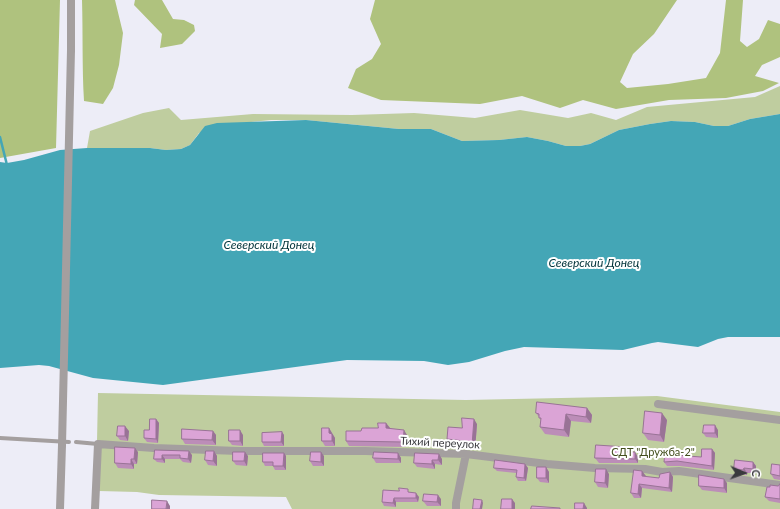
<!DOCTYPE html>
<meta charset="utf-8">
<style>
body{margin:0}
#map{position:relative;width:780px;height:509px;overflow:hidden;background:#ededf7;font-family:Lato,sans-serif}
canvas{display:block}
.north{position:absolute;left:724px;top:453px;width:40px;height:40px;-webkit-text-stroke:3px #fff;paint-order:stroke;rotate:92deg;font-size:11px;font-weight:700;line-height:16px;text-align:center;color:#39393d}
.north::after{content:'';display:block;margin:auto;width:14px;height:18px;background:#39393d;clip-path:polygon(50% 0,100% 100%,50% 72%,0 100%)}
</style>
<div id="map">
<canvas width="780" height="509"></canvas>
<div class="north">С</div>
</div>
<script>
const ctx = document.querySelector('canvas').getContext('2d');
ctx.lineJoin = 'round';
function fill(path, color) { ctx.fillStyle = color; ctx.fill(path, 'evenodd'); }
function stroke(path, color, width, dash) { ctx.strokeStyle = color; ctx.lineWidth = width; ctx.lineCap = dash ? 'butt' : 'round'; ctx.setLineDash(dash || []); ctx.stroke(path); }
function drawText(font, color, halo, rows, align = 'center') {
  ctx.font = font + ' Lato,sans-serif'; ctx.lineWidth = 4; ctx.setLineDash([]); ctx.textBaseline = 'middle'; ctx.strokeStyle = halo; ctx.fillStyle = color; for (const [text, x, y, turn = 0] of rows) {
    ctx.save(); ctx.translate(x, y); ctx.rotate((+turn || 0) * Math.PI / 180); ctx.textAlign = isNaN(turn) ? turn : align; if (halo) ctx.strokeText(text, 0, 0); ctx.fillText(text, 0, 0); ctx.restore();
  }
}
fill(new Path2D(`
 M780,86V114L750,119L728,126H714L695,122L671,121L650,124L619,130L590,144L580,146H566L548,141L527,137L499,140L462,141L431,129H399L306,120H271L241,123L199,133L190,145L181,149L166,150L150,148H87L90,131L143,113L169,108L181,120L253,114L352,115L414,113L475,118L520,110L568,118L591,113L616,120L647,107L755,97Z
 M98,393L466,400L657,396L780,412V509H292L286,497L159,495L137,492L99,491L96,490Z`), '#bfcd9f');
fill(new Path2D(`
 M0,0H60L56,148L0,158Z
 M82,0H115L123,33L119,65L113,88L103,104L84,101C82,67 83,34 82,0Z
 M135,0H162L173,19L184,20L194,25L195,31L182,44L160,48L162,34L134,5Z
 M375,0H677L654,34L633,54L620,82L627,88L668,84L706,78L720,53L726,0H743L740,41L747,47L759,39L768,20L780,24V57L762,65L755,76L779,83L763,91L726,98L669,100L616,109L583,100L560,108L522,96L480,104L381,100L348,88L356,69L372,59L381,44L370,19Z`), '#afc27e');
fill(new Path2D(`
 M780,114V337H728L718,339L698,347L658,342L652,343L623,350L524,347L505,351L469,362L448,365L424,361L347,360L163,385L93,378L49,366L39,365L0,368V162L7,163L24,160L60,150L87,148H150L166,150L181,149L190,145L205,126L217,123L306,120L399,129H431L462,141L499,140L527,137L548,141L566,146H580L590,144L619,130L650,124L671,121L695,122L714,126H728L750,119Z`), '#44a6b6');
stroke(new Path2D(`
 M0,137L7,165`), '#44a6b6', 2.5);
stroke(new Path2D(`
 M0,438L69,442
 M76,442L98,444`), '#a49f9f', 4);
stroke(new Path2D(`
 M71,0V50
 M658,404L780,420
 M60,509L62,445
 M95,509L98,444L154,448L239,451H365L466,454L547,464L595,468L645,469L662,472L679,471L780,485
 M456,509V503L466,454`), '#a49f9f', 8);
stroke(new Path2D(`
 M62,445L71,50`), '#a49f9f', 8);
fill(new Path2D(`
 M587,408L592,415L591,423L571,421L569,437L545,434L540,427L541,420L536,413Z
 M156,419L159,423L158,443L147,442L144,438Z
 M667,420L664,442L648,440L643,433Z
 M386,423L390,428L407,435L406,447L349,446L346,441L361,431L378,428Z
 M477,424L475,450L467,449L464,445L450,444L447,439L462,428Z
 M329,428L335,438V446H325L322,441Z
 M718,430V438L706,437L703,433Z
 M129,431L128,441L120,440L117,436Z
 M213,431L216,435V445L185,444L182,439Z
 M282,432L284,435V446H264L262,442Z
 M243,435V446L232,445L229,441Z
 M712,449L715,453L714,470L680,466H667L664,462L676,456L701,457Z
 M155,450L192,455L191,463L183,462L180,459H165V463L157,462L154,459Z
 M214,451L217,456V466L208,465L205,460Z
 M138,452L137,464H134V469L118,468L115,463Z
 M630,452L638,457V463H599L595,458Z
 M284,453L286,456V470H275L273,466H265L263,462Z
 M398,453L401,458V463H376L373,458Z
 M415,453L442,459V465L435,464V469L417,467L414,463Z
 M248,456L247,466L236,465L233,461Z
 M324,456V466H313L310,461Z
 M753,462L756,466V473H747V475L738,474L734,469Z
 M525,464L528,468L526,481H518L516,477V473L497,471L494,468Z
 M780,465V480L774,479L771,474Z
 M546,467L549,472V483L540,482L537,478Z
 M642,471L645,477L659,478L670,472L673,477L672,492L642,488L641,498H634L631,493Z
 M609,474L608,488L598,487L595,482Z
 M727,483V493L702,490L699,486Z
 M780,484V503L769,501L765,497L770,487L778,486Z
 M410,492L419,497L418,502H396V507L384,506L382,502Z
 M441,499V506H427L423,501Z`), '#bc8db8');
fill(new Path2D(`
 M587,408L592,415L591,423L586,417Z
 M662,413L667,420L664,442L660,435Z
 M566,414L571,421L569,437L564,430Z
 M156,419L159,423L158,443L156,439Z
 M474,419L477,424L475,450L472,445Z
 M386,423L390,428V432L386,428Z
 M715,425L718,430V438L715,433Z
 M125,426L129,431L128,441L125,436Z
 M329,428L335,438V446L332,441L329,433Z
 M240,430L243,435V446L240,441Z
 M404,430L407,435L406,447L403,442Z
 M213,431L216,435V445L212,440Z
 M282,432L284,435V446L281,442Z
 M627,447L630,452H627Z
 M135,448L138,452L137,464L134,459Z
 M712,449L715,453L714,470L712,466Z
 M189,451L192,455L191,463L188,459Z
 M214,451L217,456V466L213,461Z
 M245,452L248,456L247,466L244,461Z
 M321,452L324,456V466L321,462Z
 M635,452L638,457V463L635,459Z
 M284,453L286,456V470L283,466Z
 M398,453L401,458V463L398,459Z
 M439,454L442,459V465L438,460Z
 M162,455L165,459V463L162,459Z
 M131,459L134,464V469L131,464Z
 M432,460L435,464V469L432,464Z
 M753,462L756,466V473L753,469Z
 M525,464L528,468L526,481L524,478Z
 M546,467L549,472V483L546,478Z
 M744,468L747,473V475L743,470Z
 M606,469L609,474L608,488L605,483Z
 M642,471L646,476L645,481L642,476Z
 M670,472L673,477L672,492L669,488Z
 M724,479L727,483V493L724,488Z
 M639,484L642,488L641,498L638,494Z
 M416,493L419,497L418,502L416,498Z
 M438,495L441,499V506L437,502Z
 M394,498L396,502V507L393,503Z
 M512,499L515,503V509H512Z
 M482,500L483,503L482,509H480Z
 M167,501L170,506V509H166Z
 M584,503L587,508V509H583Z`), '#997396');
const building = new Path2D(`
 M537,402L587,408L586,417L566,414L564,430L540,427L541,418H539V414L536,413Z
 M645,411L662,413L660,435L643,433Z
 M462,418L474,419L472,445L463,444L464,441L447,439L448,427L462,428Z
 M150,419H156V439L144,438V430H149Z
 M378,423H386V428L404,430L403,442L346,441V431H361L362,428H378Z
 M704,425H715V433H703Z
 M118,426H125V436H117Z
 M322,428H329V433L332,434V441H322Z
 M182,429L213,431L212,440L182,439Z
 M229,430H240V441H229Z
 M282,432L281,442H262V433Z
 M596,445L627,447V452H635V459L595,458Z
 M115,447L135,448L134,459H131V464L115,463Z
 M702,449H712V466L677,461L664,462L665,452L675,454L674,455L701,457Z
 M155,450L189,451L188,459L180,458V455H162V459H154Z
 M206,451H214L213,461L205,460Z
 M233,452H245L244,461H233Z
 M311,452H321V462L310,461Z
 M374,452L398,453V459L373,458Z
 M263,453H284L283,466H273V462H263Z
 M415,453L439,454L438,460H432V464L414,463Z
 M495,460L525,464L524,478L516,477L517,470L494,468Z
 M735,460L753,462V469L744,468L743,470L734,469Z
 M772,464L780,465V476L771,474Z
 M537,467H546V478H537Z
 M596,469H606L605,483L595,482Z
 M634,470L642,471V476L659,478L660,474L670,472L669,488L639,484L638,494L631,493Z
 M699,475L724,479V488L699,486Z
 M780,484V499L765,497L767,487H770V485L778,486Z
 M399,488L408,489V492L416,493V498H394L393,503L382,502L383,490L399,491Z
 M424,494L438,495L437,502L423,501Z
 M474,499L482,500L480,509H473Z
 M502,499H512V509H501Z
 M152,500L167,501L166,509H152Z
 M575,503H584L583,509H575Z
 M532,506L560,508V509H531Z`);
fill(building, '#dba4d6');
stroke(building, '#997396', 1);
drawText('11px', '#39393d', '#fff', [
 ["Тихий переулок",440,443,3]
]);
drawText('11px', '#424e1c', '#fff', [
 ["СДТ \"Дружба-2\"",653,452]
]);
drawText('italic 12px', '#013239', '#fff', [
 ["Северский Донец",269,245],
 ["Северский Донец",594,263]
]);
</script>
